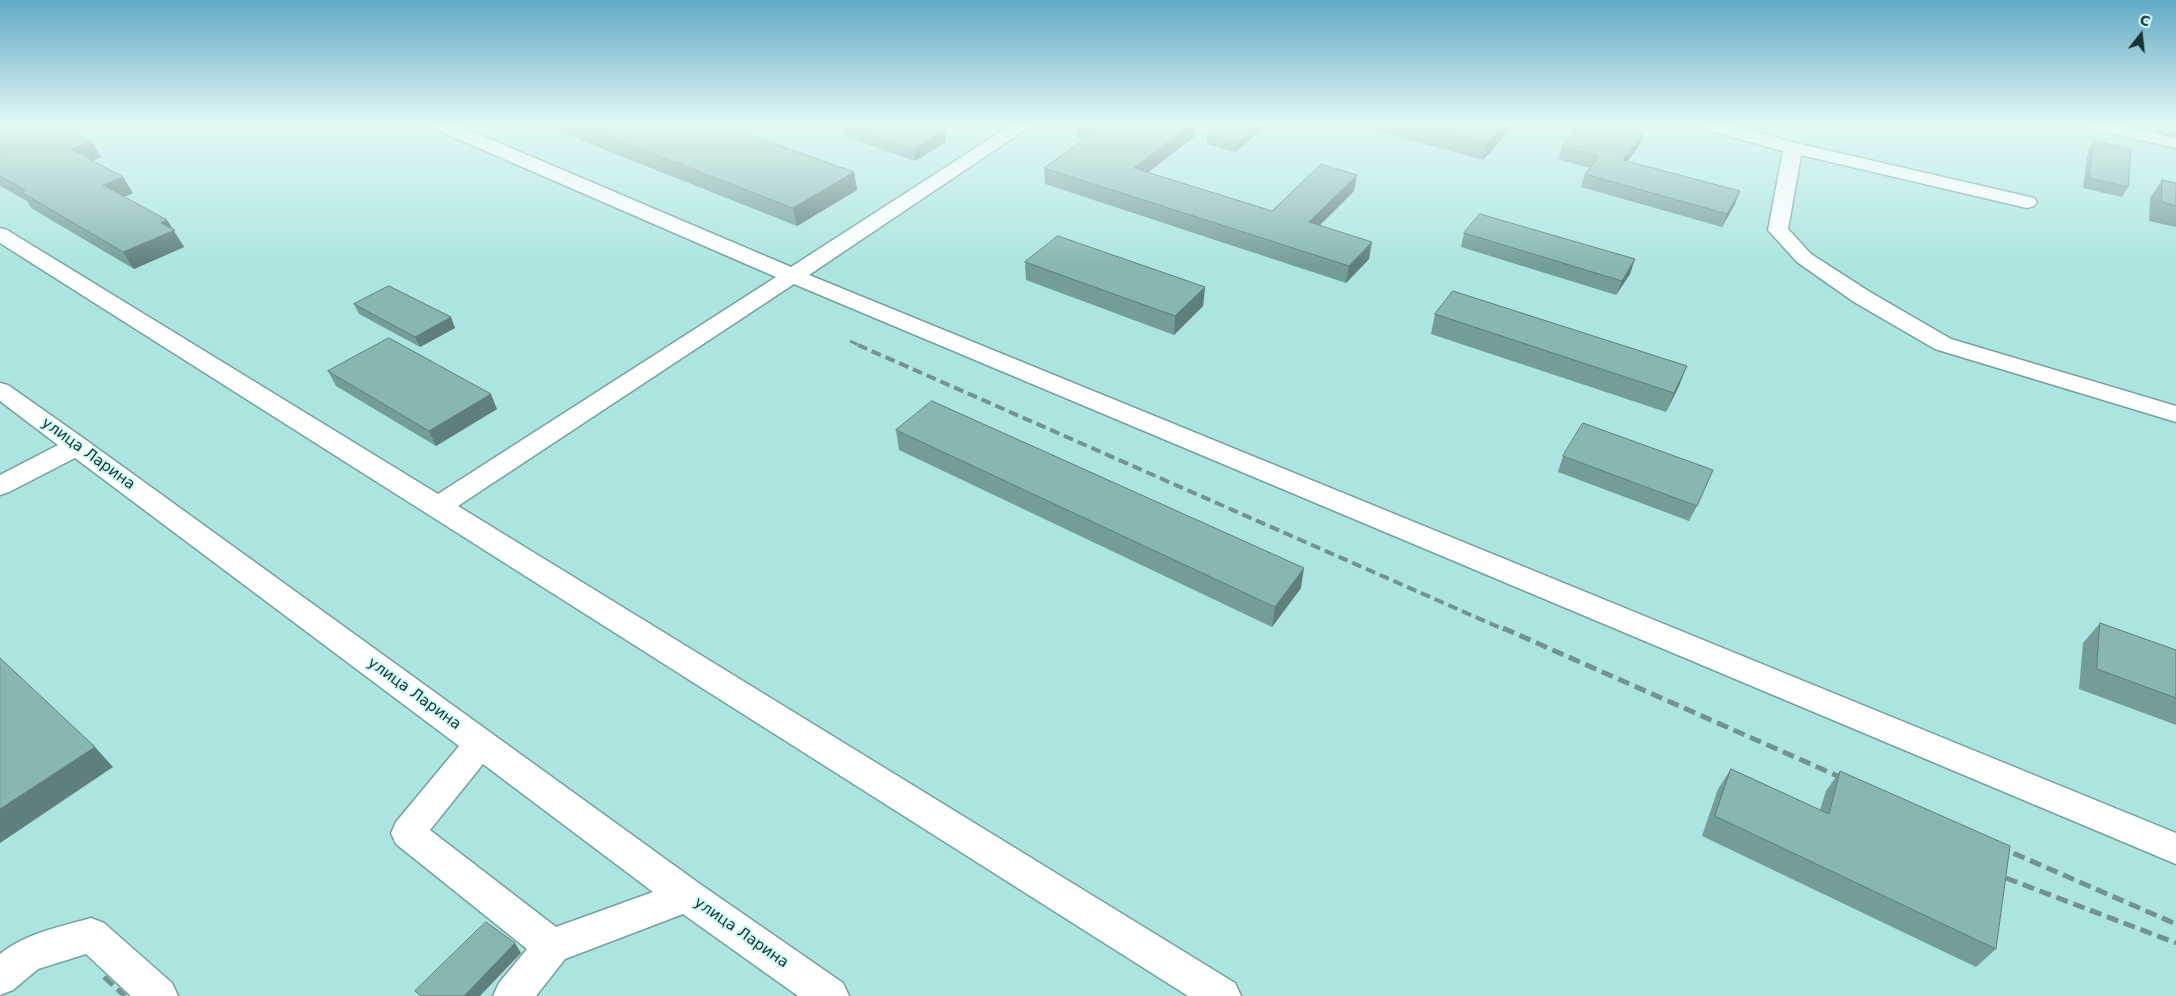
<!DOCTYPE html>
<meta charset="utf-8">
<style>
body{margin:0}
#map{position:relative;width:2176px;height:996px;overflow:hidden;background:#c0efea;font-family:"DejaVu Sans",sans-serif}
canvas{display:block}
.north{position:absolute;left:2116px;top:10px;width:50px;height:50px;-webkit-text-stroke:4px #cdfdf8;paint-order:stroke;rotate:16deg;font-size:14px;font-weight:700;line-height:20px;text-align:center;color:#1d302e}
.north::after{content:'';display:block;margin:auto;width:18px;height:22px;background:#1d302e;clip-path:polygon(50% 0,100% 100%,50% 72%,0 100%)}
</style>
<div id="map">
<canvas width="2176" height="996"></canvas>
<div class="north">С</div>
</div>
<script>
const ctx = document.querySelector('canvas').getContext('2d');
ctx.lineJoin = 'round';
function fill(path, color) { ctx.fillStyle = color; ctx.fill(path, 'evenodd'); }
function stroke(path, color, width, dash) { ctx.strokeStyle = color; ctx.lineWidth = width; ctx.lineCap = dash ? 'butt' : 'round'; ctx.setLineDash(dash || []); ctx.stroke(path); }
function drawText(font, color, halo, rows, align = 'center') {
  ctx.font = font + ' "DejaVu Sans",sans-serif'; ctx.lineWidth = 4; ctx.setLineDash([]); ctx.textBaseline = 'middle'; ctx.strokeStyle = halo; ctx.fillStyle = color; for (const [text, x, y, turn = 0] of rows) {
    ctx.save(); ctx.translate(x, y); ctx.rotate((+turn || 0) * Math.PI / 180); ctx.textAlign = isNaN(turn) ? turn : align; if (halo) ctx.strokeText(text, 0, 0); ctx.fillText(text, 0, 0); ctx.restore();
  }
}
fill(new Path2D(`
 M0,125H2176V996H0Z`), '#ace5df');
const minor = new Path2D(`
 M433,125H457L791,267L1011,125H1032L809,275L2176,833V864L794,284L458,506L1235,983L1241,996H1188L0,243V228L7,230L438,494L776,277L435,129Z
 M1701,125H1731L1796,143L2034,198L2037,202L2034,206L2027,208L1801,155L1788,229L1811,254L1870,292L1951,339L2176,406V422L1935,349L1854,302L1797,262L1768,230L1783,151L1703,129Z
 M2088,125H2122L2176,138V148L2090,129Z
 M0,383L8,385L86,440L700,884L843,983L849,996H798L683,914L565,959L536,996H493L499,983L527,949L396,844L391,833L396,822L459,746L75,458L9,492L0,495V475L58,445L0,401ZM483,764L653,892L556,927L430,830Z
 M91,918L104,923L172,983L178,996H131L86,954L38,969L13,990L0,995V954C26,933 60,927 91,918Z`);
stroke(minor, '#74a19d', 3);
fill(minor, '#fff');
stroke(new Path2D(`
 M2132,125L2176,135
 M850,341L861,346`), '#729390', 3, [8, 4]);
stroke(new Path2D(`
 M858,345L1505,630`), '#729390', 4, [10, 5]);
stroke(new Path2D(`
 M1503,628L1849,781
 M1997,846L2176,924
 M2006,878L2176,943
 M104,977L125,996`), '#729390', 5, [12, 6]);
fill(new Path2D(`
 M0,126L101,157L92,161L133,193L124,197L167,220L184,247L134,269L31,208L27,201L0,186Z
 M545,126H725L854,172L857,190L797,226Z
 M842,126H942L938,128L945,130L946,142L915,161L844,136Z
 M1077,126H1195L1194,137L1148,172L1272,211L1354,191L1320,225L1369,259L1346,283L1045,184L1044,168L1085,139L1077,136Z
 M1219,126H1265V127L1235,152L1207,144V135Z
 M1358,126H1514L1483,160Z
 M2094,141L2128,187L2122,197L2083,188L2088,151Z
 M1639,146L1627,161L1735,204L1722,227L1581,187L1585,174L1590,168L1559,160L1562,147Z
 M2162,180L2176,183V227L2149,221L2150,198Z
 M1464,233L1630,274L1616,295L1461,247Z
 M1025,262L1205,287L1203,306L1174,335L1026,280Z
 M354,304L455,328L420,347L359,314Z
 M1435,314L1679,386L1666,412L1431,334Z
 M328,371L497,409L436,446L336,386Z
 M896,430L1301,588L1272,627L899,450Z
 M1563,456L1697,506L1689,521L1558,472Z
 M2100,623L2176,650V725L2079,689L2083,643Z
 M1731,769L1820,810L1826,791L1840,771L1996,949L1976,967L1702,836L1718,789Z`), '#759d98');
fill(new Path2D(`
 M924,126H942L925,135Z
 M1189,126H1195L1194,137L1133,184L1134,168Z
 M1257,126H1265V127L1235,152L1236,143Z
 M1503,126H1514L1483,160L1487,142Z
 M945,130L946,142L915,161L914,149Z
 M1643,134L1639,146L1619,173L1623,160Z
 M92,142L101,157L81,165L71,149Z
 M854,172L857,190L797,226L793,208Z
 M1357,175L1354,191L1306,239L1309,222Z
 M123,177L133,193L113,202L103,185Z
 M1740,191L1735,204L1722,227L1727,214Z
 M167,220L184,247L134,269L123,252L161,223Z
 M1372,242L1369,259L1346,283L1349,266Z
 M1635,259L1630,274L1616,295L1622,281Z
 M1205,287L1203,306L1174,335L1175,316Z
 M451,317L455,328L420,347L415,337Z
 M1687,366L1679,386L1666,412L1674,393Z
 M491,394L497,409L436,446L429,431Z
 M1304,568L1301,588L1272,627L1275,607Z
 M95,747L113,767L0,843V809Z
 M515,943L521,953L480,996H464Z`), '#5f7f7c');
const building = new Path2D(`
 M0,126H60L92,142L71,149L123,177L103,185L167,220L161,223L175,230L123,252L21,192L25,190L0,176Z
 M583,126H725L854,172L793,208Z
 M846,126H930L945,130L914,149Z
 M1095,126H1189L1134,168L1272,211L1321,164L1357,175L1309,222L1372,242L1349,266L1044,168L1101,127Z
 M1219,126H1257L1236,143L1207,135Z
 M1425,126H1503L1487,142Z
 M1592,126H1609L1643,134L1623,160L1740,191L1727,214L1585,174L1599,157L1562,147L1579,127L1589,129Z
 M2094,141L2131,149L2128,187L2089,178Z
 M2162,180L2176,183V206L2162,202Z
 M1480,214L1635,259L1622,281L1464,233Z
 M1058,236L1205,287L1175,316L1025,262Z
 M389,286L451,317L415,337L354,304Z
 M1453,291L1687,366L1674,393L1435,314Z
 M389,338L491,394L429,431L328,371Z
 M932,401L1304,568L1275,607L896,430Z
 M1583,423L1713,470L1697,506L1563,456Z
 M2100,623L2176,650V698L2097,669Z
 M0,658L95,747L0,809Z
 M1731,769L1829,814L1840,771L2010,846L1996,949L1715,816Z
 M486,922L515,943L464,996H421L415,991Z`);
fill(building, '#88b6b1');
stroke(building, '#5f7f7c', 1);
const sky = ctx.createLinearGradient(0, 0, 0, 265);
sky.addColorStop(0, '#61a9c5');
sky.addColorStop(0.47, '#e3f8f6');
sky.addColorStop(1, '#e3f8f600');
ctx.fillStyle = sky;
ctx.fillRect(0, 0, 2176, 265);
drawText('15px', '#1d302e', '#cdfdf8', [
 ["улица Ларина",88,454,36],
 ["улица Ларина",414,694,36],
 ["улица Ларина",741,933,35]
]);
</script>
